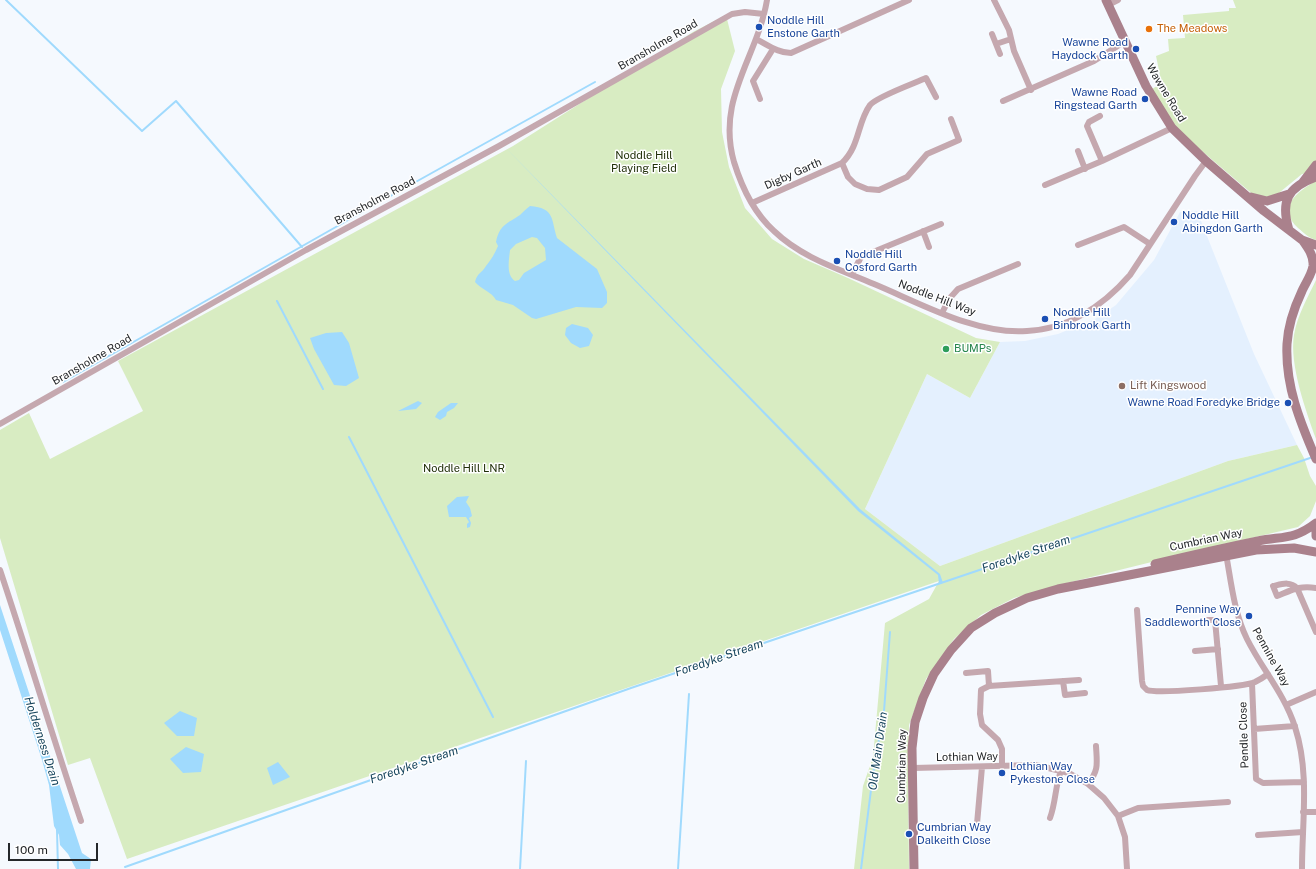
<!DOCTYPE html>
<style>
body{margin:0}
#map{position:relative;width:1316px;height:869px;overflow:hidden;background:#f5f9fe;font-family:"Public Sans",sans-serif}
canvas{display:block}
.scale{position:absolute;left:8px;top:843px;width:90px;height:18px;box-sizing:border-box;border:2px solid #24272a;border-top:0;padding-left:5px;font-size:12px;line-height:14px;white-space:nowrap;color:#24272a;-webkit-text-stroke:3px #fff;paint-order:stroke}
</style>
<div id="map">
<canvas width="1316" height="869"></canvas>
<div class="scale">100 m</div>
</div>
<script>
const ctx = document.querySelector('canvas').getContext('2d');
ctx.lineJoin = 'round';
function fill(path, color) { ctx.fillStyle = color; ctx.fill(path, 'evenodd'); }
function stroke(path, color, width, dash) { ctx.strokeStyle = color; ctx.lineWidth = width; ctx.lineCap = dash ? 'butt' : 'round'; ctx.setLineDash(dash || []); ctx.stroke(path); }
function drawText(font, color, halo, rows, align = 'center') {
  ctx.font = font + ' "Public Sans",sans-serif'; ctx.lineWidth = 3; ctx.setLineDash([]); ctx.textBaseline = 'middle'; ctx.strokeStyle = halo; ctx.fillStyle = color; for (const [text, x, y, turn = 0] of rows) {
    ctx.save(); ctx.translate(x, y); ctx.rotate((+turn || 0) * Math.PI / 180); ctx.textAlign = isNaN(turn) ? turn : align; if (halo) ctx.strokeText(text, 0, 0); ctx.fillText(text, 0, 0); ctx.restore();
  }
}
fill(new Path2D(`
 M1197,211L1254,354L1297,445L1228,461L940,566L865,509L927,374L970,398L1000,342L1025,341L1058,334L1095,319L1116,305L1154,260L1180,212Z`), '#e4f0fe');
fill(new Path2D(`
 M1233,0H1316V172L1302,174L1274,197H1256L1203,152L1177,129L1152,89L1157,86L1161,80L1156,56L1169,51L1168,39L1185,38L1183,15L1229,11V8H1236Z
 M726,15L735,51L721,89L722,132L729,167L745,208L772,239L804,259L848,278L976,338L1000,342L970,398L927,374L865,509L940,566L1228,461L1297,445L1304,458L1310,476L1316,486V501L1310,516L1298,527L1196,551L1055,586L1014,598L981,615L954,639L926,679L909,725L908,778L909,869H854L863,786L873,757L885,623L929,599L939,581L127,859L90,758L68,765L0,538V430L29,413L50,459L143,411L118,361L513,146L693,32Z
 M1316,181V240C1309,238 1304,233 1298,228C1276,207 1297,192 1316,181Z
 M1316,280V439C1306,411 1289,364 1294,335C1297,316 1308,297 1316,280Z`), '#d8ecc2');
fill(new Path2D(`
 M502,144L860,509L940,574L943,583L939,584L938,575L858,511Z
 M530,206C555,208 551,219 557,238L597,269L607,292V303L602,308L576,307L536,319L532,318L513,305L496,300C492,292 481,289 475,282C477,273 482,273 486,266C491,260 495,253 498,246L496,242C500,224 507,224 520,215C523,212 526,209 530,206ZM532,237L537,238L545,248L546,260L524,273L519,280L515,281C506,275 509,260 510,250L516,244Z
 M572,324L588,328L593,335L589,346L580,348L571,343L565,335L566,328Z
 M342,332L349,343L359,378L346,386L334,385L314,349L310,338L326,333Z
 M418,401L422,403L416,409L398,411Z
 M451,403H458L454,408L447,412L446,416L440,420L435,417L438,412Z
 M469,496L466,502L470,508L472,516L469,518L471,523L470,527L467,528V524L469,522L466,517H449L447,506L457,497Z
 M0,605L82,853L91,859L90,869H76L68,854L60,845L59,835L54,826L49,785L42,760L0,630Z
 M180,711L197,718L194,736H177L164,723Z
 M186,747L204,754L201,772L183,773L170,759Z
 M278,762L290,777L273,785L267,768Z`), '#a0dafd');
stroke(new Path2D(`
 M6,0L142,131L176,101L302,247
 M369,208L595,82
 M277,301L323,389
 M63,382L364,211
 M349,437L493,717
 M57,830L58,869
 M125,867L631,688L1313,457
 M520,869L526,761
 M678,869L689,694
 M861,869L873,774L884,711L890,632`), '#a0dafd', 2);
stroke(new Path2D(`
 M767,0C757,59 716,98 734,162C742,188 754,213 774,231C802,258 839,269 874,284C920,303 976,335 1027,331C1069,329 1104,305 1130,275L1195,176L1206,161
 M994,0L1009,30L1014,51L1031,90
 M1108,5L1118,0
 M992,34L1000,54
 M756,39C768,45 778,53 791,53L909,0
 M996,44L1011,39
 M760,99L753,81L773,49
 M1003,101L1094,61L1124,42
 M1100,116L1089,122L1087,126L1102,161
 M1078,151L1085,169
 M842,163L848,177L855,184L867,189L879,190L907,177L927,154L959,140L951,119
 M1045,185L1102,161L1172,128
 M752,203L842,163C860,146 857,123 870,105C876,97 915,83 926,78L936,97
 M923,231L929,247
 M1078,245L1124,227L1150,244
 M852,274L861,257L941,224
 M942,313L949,299L958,289L1018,264
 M0,424L306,250L499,146L732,14L745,12L764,14
 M1226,554C1231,581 1234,613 1247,639C1262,669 1285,695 1295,727C1310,773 1302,822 1302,869
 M0,570C28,654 53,738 81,821
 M1316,588C1300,585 1292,590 1277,596L1273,586C1282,584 1290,581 1297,588L1316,632
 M1137,610L1142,681L1143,686L1147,690C1157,694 1244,687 1255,682C1259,680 1264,677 1268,674
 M1207,620H1215L1221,686
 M1195,651L1218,649
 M966,673L988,671L989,686
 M1063,681L1065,695L1085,693
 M1252,683L1256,779L1263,783L1304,782
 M1286,705L1316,692
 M1254,729L1295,726
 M1002,766V749L998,740L982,725L980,714L981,690L989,686L1079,680
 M913,768L1036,765L1069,773L1088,784L1104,798L1118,816L1125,837L1127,869
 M1088,784C1099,770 1097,764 1096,746
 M1303,812H1316
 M1118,816L1138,808L1228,802
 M1050,818C1056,802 1055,786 1061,771
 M977,824L982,767
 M1258,835L1303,832`), '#c5a8af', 6);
stroke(new Path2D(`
 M1106,0L1146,86L1172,128L1206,161L1264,211L1302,240L1316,245
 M1303,182L1316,165
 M1251,197L1267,201L1289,194
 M1289,230C1280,201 1288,187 1316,177
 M1303,241C1308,248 1314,256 1313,266C1312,274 1305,284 1302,291C1294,308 1288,326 1287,344C1285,385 1300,422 1316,459
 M1316,524V536
 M1155,564C1189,556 1224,548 1258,541C1283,536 1294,540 1316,523
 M914,869L912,748L915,722L923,698L934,674L951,650L971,628L995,613L1027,598L1058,589L1256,550L1294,548L1316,552`), '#aa818c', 9);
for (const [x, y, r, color] of [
 [759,27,4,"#1a4fb4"],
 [1149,29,4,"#e8710a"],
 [1136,49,4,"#1a4fb4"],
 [1145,99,4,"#1a4fb4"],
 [1174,222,4,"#1a4fb4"],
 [837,261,4,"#1a4fb4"],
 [1045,319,4,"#1a4fb4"],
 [946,349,4,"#2e9e5b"],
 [1122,386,4,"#8d6e63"],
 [1288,403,4,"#1a4fb4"],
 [1249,616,4,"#1a4fb4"],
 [1002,773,4,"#1a4fb4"],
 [909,834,4,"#1a4fb4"]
]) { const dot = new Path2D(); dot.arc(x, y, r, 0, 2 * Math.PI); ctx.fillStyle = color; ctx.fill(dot); stroke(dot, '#fff', 1.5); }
drawText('11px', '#164399', '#fff', [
 ["Noddle Hill",767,21],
 ["Enstone Garth",767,34],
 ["Wawne Road",1128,43,"right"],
 ["Haydock Garth",1128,56,"right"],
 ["Wawne Road",1137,93,"right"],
 ["Ringstead Garth",1137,106,"right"],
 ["Noddle Hill",1182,216],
 ["Abingdon Garth",1182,229],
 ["Noddle Hill",845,255],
 ["Cosford Garth",845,268],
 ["Noddle Hill",1053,313],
 ["Binbrook Garth",1053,326],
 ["Wawne Road Foredyke Bridge",1280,403,"right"],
 ["Pennine Way",1241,610,"right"],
 ["Saddleworth Close",1241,623,"right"],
 ["Lothian Way",1010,767],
 ["Pykestone Close",1010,780],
 ["Cumbrian Way",917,828],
 ["Dalkeith Close",917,841]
], 'left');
drawText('11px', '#c56008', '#fff', [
 ["The Meadows",1157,29]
], 'left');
drawText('11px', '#24272a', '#fff', [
 ["Bransholme Road",658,45,-30],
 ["Wawne Road",1166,93,59],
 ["Digby Garth",793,174,-24],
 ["Bransholme Road",375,201,-28],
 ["Noddle Hill Way",937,298,21],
 ["Bransholme Road",92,360,-30],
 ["Cumbrian Way",1206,540,-12],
 ["Pennine Way",1271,657,61],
 ["Pendle Close",1244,735,-92],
 ["Lothian Way",967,757,-1],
 ["Cumbrian Way",902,766,-89]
]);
drawText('11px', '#202f08', '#fff', [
 ["Noddle Hill",644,156],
 ["Playing Field",644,169],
 ["Noddle Hill LNR",464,469]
]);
drawText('11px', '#27864d', '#fff', [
 ["BUMPs",954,349]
], 'left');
drawText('11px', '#785e54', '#fff', [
 ["Lift Kingswood",1130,386]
], 'left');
drawText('italic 12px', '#18465e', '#fff', [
 ["Foredyke Stream",1026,554,-19],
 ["Foredyke Stream",719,658,-19],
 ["Holderness Drain",42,741,72],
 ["Old Main Drain",878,751,-82],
 ["Foredyke Stream",414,765,-19]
]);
</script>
